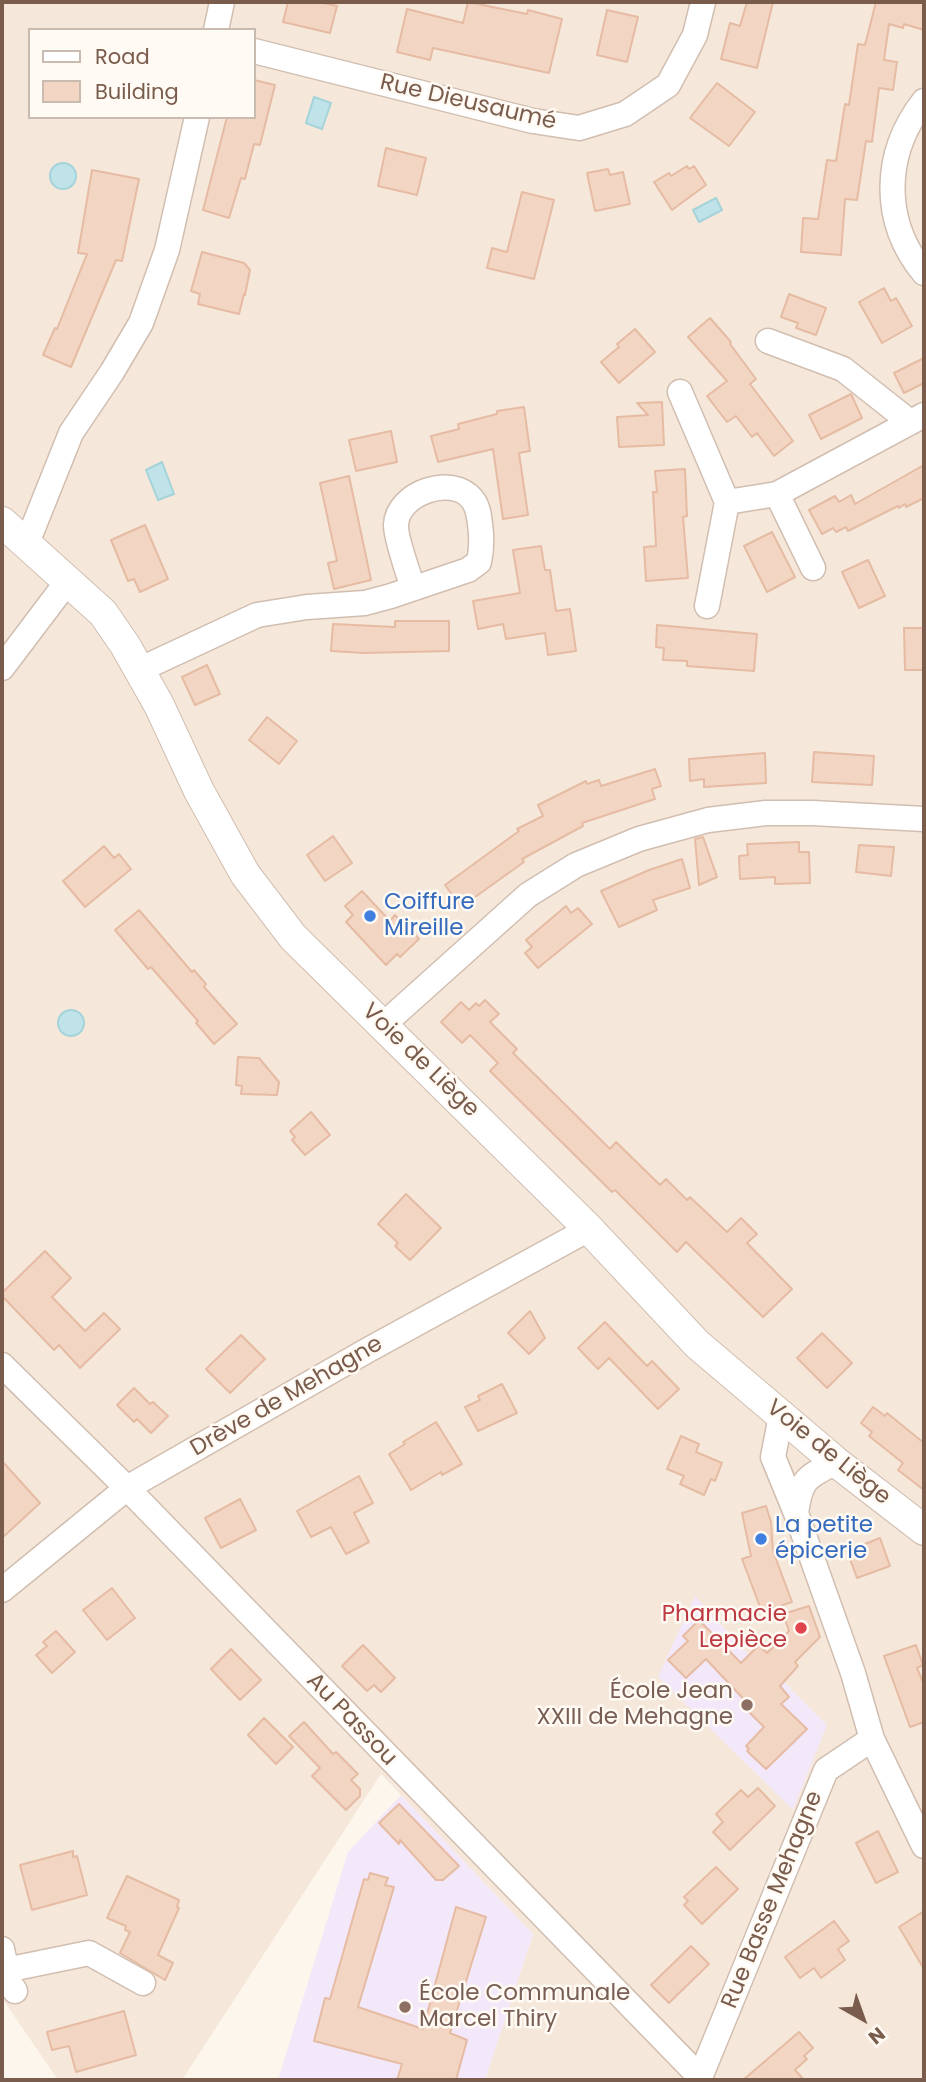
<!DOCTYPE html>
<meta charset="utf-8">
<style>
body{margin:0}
#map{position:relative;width:926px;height:2082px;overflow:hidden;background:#fdf6ec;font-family:Poppins,sans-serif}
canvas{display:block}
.frame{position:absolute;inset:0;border:4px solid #7a5c4d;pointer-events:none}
.legend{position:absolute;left:28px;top:28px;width:228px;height:91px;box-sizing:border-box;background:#fffaf3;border:2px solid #cabbb1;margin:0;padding:9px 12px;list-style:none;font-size:21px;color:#7a5c4d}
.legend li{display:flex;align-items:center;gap:14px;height:35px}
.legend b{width:35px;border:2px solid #cabbb1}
.north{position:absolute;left:828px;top:1984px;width:70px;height:70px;-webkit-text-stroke:5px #fffaf3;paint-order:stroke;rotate:140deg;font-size:19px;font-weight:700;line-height:28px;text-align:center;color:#7a5c4d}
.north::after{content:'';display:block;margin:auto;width:24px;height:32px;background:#7a5c4d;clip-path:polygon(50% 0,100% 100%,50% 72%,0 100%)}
</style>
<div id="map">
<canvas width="926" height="2082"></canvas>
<div class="frame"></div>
<ul class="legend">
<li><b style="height:9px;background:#fff"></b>Road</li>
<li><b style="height:19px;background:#f3d5c3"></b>Building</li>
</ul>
<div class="north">N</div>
</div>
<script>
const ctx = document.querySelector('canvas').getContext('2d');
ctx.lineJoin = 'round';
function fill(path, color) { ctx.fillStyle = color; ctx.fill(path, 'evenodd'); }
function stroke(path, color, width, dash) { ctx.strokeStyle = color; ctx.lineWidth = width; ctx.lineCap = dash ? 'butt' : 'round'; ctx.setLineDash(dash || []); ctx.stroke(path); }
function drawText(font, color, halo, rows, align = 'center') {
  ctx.font = font + ' Poppins,sans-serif'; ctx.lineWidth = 5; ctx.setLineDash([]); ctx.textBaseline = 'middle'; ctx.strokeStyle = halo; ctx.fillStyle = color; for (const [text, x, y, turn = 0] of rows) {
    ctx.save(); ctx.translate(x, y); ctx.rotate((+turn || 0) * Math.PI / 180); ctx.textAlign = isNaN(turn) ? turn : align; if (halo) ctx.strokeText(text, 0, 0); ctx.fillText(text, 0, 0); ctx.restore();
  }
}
fill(new Path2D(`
 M2,2H924V2080H485L533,1934L381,1774L182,2080H58L2,1998ZM30,30H254V117H30Z`), '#f5e8da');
fill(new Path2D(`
 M695,1596L749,1655L780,1685L784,1682L827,1725L793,1810L658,1677Z
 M401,1795L533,1934L485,2080H278L348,1852Z`), '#f3e8fa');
const water = new Path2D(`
 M314,97L331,103L322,129L306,123Z
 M50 176a13 13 0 1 1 26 0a13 13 0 1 1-26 0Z
 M716,198L722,210L699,222L693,210Z
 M162,462L174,494L158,500L146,470Z
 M58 1023a13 13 0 1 1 26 0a13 13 0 1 1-26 0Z`);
fill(water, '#bfe3e8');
stroke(water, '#a5d3da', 2);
const building = new Path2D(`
 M288,2H319L337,6L330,33L283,22Z
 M468,2L527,14L528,10L562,19L549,73L433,48L430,60L397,52L407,9L463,23Z
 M747,2H773L757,68L721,59L730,23L740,26Z
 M876,2H924V30L904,24L903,28L889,24L884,60L897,62L893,90L879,88L872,142L866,141L857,200L845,199L841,255L801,252L803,218L818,219L827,160L836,161L845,104L849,105L858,44L865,45Z
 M607,10L638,17L627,62L597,55Z
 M254,80L275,85L260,145L254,144L245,179L241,178L229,218L203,210L227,117H254Z
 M717,83L755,112L729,146L690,118Z
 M386,148L426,158L417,195L378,186Z
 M687,166L689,169L694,166L706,185L672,210L654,182L669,173L671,176Z
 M608,169L610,175L623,172L630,204L595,211L587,173Z
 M92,170L139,179L122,261L116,260L71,367L43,355L55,328L57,329L87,254L78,253Z
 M522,192L554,200L534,279L487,268L492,248L507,252Z
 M202,252L244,263L250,270L245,295L244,294L239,314L198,304L200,294L191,291Z
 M884,288L891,301L896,298L912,326L882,343L859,302Z
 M789,294L826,308L816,335L796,328L798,323L781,317Z
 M710,318L731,342L730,344L756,379L750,384L793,441L774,456L757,433L752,437L736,416L727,422L707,396L727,381L688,337Z
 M635,329L655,352L619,383L601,362L619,347L617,344Z
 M924,358V383L904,393L894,373Z
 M851,394L862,418L821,439L809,415Z
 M662,402L664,445L619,447L617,417L648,415L637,403Z
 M524,407L530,451L519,453L528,515L503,519L493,449L438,462L431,436L459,429L458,424L497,414V411Z
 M391,431L397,462L356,471L349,440Z
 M924,465V498L906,507L905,504L899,508L898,506L848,531L846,527L836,532L833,528L822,534L809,510L835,496L839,502L851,495L855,504Z
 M685,469L687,516L683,517L688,578L646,581L644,547L656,546L653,492H657L655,471Z
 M349,476L371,580L334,589L328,563L337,561L320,483Z
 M145,525L168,579L140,592L134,579L128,581L111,540Z
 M772,532L795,577L767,592L744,546Z
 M541,546L545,570H550L556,611L570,609L576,651L548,655L545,633L506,639L503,624L478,629L473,601L520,593L513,550Z
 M868,560L885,596L859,608L842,572Z
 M395,621H449V651L364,653L331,651L333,624L395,627Z
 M657,625L757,634L754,671L687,666V661L663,660L664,648L656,647Z
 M904,628H924V670H905Z
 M207,665L220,694L195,705L182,677Z
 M267,717L297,741L279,764L249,740Z
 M814,752L874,756L872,785L812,782Z
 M765,753L766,783L704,787V779L690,781L689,759Z
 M655,769L661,786L652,789L655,799L582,823L583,826L522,859L524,862L461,907L445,885L519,831L517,829L543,816L538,805L586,781L587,784L599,780L601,786Z
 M333,836L352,863L325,881L307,855Z
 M703,837L717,877L699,885L695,839Z
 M799,842V852H809L810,883L775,884V877L740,879L739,856L748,855L747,844Z
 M859,845L894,847L891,876L856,872Z
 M104,846L114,858L119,854L131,869L85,907L63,881Z
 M682,859L690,888L653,900L657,910L619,927L601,891L649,870Z
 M362,891L390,921L395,915L419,939L400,957L397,954L386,965L346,922L353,915L345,906Z
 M566,906L571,913L578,908L592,924L538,968L525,953L532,947L526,940Z
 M139,910L192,972L194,970L206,984L204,987L237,1024L214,1044L196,1023L198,1021L151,967L148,969L115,930Z
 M485,1000L499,1014L490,1022L517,1049L513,1053L610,1149L616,1142L660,1185L666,1179L687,1200L690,1197L727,1232L741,1218L757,1234L747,1243L792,1289L763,1317L686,1242L677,1252L615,1190L612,1192L490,1071L498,1063L470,1035L462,1043L441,1022L461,1002L469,1010L476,1003L479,1006Z
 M238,1057L259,1058L279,1082L277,1095L241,1094L242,1086L236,1085Z
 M311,1112L330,1135L305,1155L292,1140L295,1137L290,1131Z
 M406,1194L441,1228L410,1260L395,1246L398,1243L378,1224Z
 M45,1251L71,1278L52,1297L85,1331L104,1313L120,1329L80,1368L59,1345L54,1350L2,1296V1293Z
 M530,1311L545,1338L529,1354L508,1333Z
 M605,1322L647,1366L652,1361L679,1389L658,1409L609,1358L598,1369L578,1348Z
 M822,1333L852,1363L827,1388L797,1358Z
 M241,1335L265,1359L230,1393L206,1369Z
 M502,1384L517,1413L478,1431L465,1407L480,1400L478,1396Z
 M134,1388L150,1404L153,1402L168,1416L151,1433L137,1419L134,1422L117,1405Z
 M873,1407L885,1416L887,1413L924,1443V1490L898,1470L903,1463L869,1436L872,1432L861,1423Z
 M436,1422L462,1464L442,1475L441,1472L411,1490L389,1454L405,1444L403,1442Z
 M681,1436L699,1444L696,1452L722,1463L715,1481L711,1479L704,1495L680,1484L684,1476L667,1469Z
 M2,1461L40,1503L2,1538Z
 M359,1476L373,1503L354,1513L369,1542L346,1554L331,1527L311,1537L297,1511Z
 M240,1499L256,1530L221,1548L205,1518Z
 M766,1506L771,1522L773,1551L792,1602L762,1612L742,1559L751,1556L742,1513Z
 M880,1538L890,1566L857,1578L847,1551Z
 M112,1588L135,1618L107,1640L83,1610Z
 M809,1606L820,1637L795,1662L798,1666L780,1686L789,1697L781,1704L807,1729L766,1769L747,1751L749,1749L746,1746L764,1727L748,1711L751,1707L706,1659L686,1678L668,1660L688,1641L683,1636L699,1620L741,1663L759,1645L767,1653L789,1631L783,1614Z
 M56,1631L75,1652L52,1673L36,1655L47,1646L43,1642Z
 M363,1645L395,1678L381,1692L374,1685L367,1691L342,1666Z
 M916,1645L923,1665L917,1668L924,1685V1722L910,1727L884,1656Z
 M231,1649L261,1680L240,1700L211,1669Z
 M264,1718L293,1747L276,1764L248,1735Z
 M304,1722L333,1754L336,1752L358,1774L351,1780L360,1789V1796L346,1810L312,1776L320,1768L289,1736Z
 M758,1788L775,1806L730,1850L713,1832L723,1822L716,1814L741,1790L748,1797Z
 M399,1804L459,1866L443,1880H436L400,1840L399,1844L379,1823Z
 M878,1831L898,1872L876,1883L856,1843Z
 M73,1851V1857L77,1856L87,1895L32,1910L20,1865Z
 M716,1867L738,1889L702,1924L684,1905L688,1901L684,1897Z
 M370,1873L388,1878L385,1885L394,1887L358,2007L423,2029L456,1907L486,1917L450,2033L467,2040L456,2080H397L402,2064L314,2041L325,1998L330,1999L364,1879L368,1880Z
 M127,1876L179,1900L177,1907L179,1908L158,1955L173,1963L165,1980L120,1953L130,1932L125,1930L126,1926L107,1918Z
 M924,1911V1969L899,1927Z
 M834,1921L849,1941L838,1949L845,1960L821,1978L814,1968L800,1978L785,1957Z
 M691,1946L709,1964L669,2003L651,1985Z
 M124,2011L136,2055L76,2072L69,2046L52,2050L47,2032Z
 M799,2032L813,2048L804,2056L807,2059L795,2070L804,2080H743Z`);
fill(building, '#f3d5c3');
stroke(building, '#e6bba3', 2);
const minor = new Path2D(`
 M216,30L222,2
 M254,51L533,121L579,128L625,114L668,85L695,35L703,2
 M924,101C883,153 881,221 924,273
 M768,341L843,369L910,422
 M680,392L727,502L707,606
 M777,494L813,568
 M727,502L777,494L924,415
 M27,543L71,433L112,372L141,323L167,250L197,117
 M2,668L67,582
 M139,670L257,615L307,607L365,603L391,596L468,570L479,562C482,548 482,538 480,524C479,515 478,506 472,499C452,474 397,493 396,525C395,535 409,576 413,588
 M383,1025L528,895L576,865L639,839L708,820L766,813H813L924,819
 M2,1365L127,1488L700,2077
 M781,1416L773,1457L796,1513L853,1673L872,1739L924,1846
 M796,1513C801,1478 806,1478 836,1462
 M2,1590L127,1488L368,1350L589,1229
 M2,1949L9,1982L15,1991
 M6,1970L89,1953L143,1983
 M699,2080L826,1770L872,1739`);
const tertiary = new Path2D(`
 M2,522L103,613L125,645L159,705L199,791L245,874L293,937L589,1229L697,1344L836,1462L924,1530`);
stroke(minor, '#d1beb0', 27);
stroke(tertiary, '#d1beb0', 32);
stroke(minor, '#fff', 24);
stroke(tertiary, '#fff', 30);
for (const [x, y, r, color] of [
 [370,916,7,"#3f7fe0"],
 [761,1539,7,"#3f7fe0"],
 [801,1628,7,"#e0444e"],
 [747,1705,7,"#8d6e63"],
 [405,2007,7,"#8d6e63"]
]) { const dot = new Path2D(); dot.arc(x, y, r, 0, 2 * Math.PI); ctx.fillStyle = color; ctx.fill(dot); stroke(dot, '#fffaf3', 2.5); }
drawText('23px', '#7a5c4d', '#fffaf3', [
 ["Rue Dieusaumé",468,103,13],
 ["Voie de Liège",420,1061,44],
 ["Drève de Mehagne",287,1397,-30],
 ["Voie de Liège",828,1453,39],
 ["Au Passou",351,1720,46],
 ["Rue Basse Mehagne",773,1900,-68]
]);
drawText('23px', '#366cbe', '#fffaf3', [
 ["Coiffure",384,903],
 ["Mireille",384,929],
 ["La petite",775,1526],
 ["épicerie",775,1552]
], 'left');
drawText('23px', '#be3a42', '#fffaf3', [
 ["Pharmacie",787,1615],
 ["Lepièce",787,1641]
], 'right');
drawText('23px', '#785e54', '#fffaf3', [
 ["École Jean",733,1692],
 ["XXIII de Mehagne",733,1718],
 ["École Communale",419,1994,"left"],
 ["Marcel Thiry",419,2020,"left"]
], 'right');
</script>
